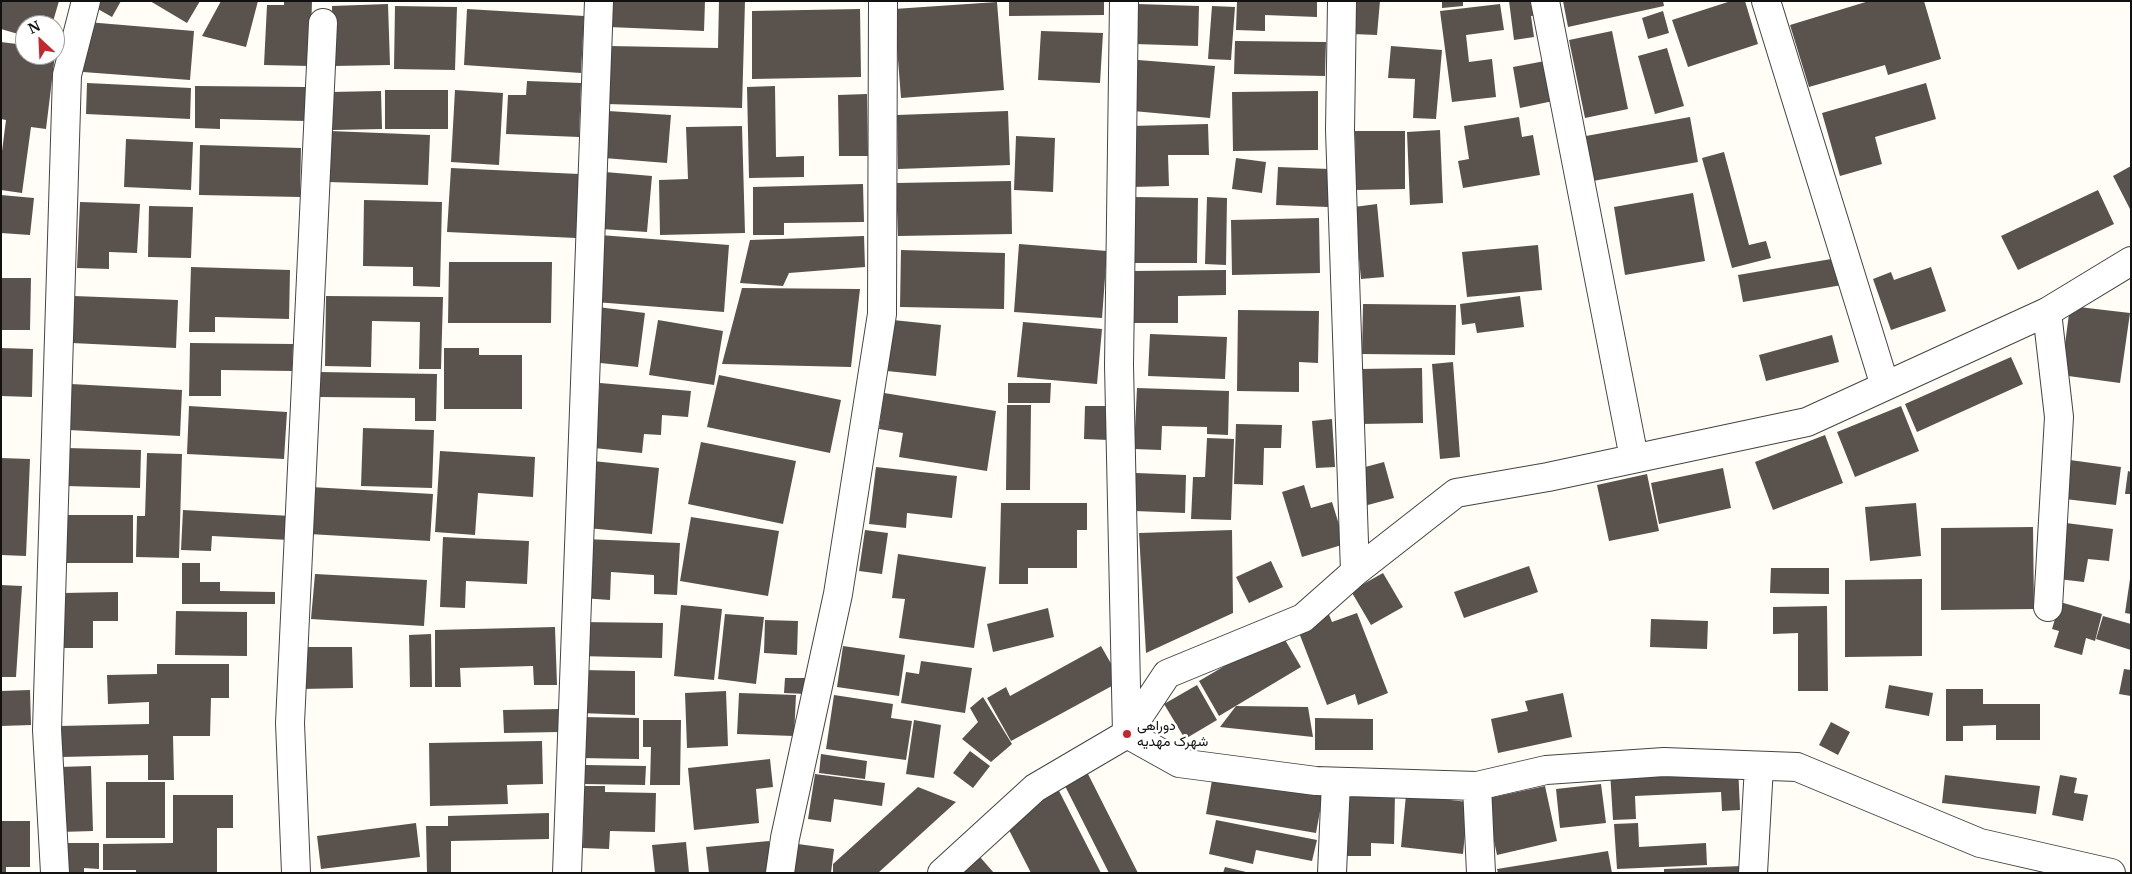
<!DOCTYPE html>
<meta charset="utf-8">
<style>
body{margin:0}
#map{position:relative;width:2132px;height:874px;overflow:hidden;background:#fffdf5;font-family:Merriweather,serif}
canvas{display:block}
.frame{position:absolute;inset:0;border:2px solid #111;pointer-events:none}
.north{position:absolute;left:15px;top:15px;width:50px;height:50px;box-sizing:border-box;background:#fff;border:1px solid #a0a0a0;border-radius:50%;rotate:335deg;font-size:14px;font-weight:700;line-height:20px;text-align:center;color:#111}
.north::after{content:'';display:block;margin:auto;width:18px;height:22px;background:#c4262e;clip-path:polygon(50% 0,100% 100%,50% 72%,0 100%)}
</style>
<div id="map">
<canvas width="2132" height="874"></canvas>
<div class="frame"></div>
<div class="north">N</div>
</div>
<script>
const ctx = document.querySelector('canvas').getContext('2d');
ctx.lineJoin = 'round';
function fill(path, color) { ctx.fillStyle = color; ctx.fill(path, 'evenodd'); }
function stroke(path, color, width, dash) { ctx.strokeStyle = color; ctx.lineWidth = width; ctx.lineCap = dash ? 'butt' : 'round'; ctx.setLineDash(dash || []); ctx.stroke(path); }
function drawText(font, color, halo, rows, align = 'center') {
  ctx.font = font + ' Merriweather,Vazirmatn,serif'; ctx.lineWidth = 5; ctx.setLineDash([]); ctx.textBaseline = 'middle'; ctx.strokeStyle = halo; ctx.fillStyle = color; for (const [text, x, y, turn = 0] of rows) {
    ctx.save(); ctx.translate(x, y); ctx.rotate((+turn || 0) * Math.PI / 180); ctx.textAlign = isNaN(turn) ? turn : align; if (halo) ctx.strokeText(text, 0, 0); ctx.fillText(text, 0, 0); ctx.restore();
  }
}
fill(new Path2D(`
 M1,1H59L52,25H25V36L1,29Z
 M91,1H121L112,17L89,4Z
 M150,1H200L187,23Z
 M221,1H258L246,47L202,36Z
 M284,1H312L310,66L264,65L267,5H284Z
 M611,1H705L704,31L609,27Z
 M719,1H745L742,108L607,104L609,46L718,48Z
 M1009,1H1104V15L1009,16Z
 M1237,1H1317V17L1265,15V31L1236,30Z
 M1355,1H1380L1377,35L1352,34Z
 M1442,1H1463V6L1442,8Z
 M1509,1H1539L1541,15L1531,16L1534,37L1514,40Z
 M1563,1H1663L1664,6L1568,27Z
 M1731,1H1745L1758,44L1688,67L1672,20Z
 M1869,1H1924L1941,59L1888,75L1885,65L1809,87L1790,25Z
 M997,2L1004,90L901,98L894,9Z
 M388,4L390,65L333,66L332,6Z
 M1137,4L1199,6L1198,46L1135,44Z
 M1500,4L1504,30L1466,35L1469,62L1492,59L1496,97L1452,102L1440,11Z
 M395,6L457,7L455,70L394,69Z
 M1212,6L1235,7L1231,60L1208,59Z
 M467,9L584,16L581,73L464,65Z
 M860,9L861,77L752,79V11Z
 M1663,11L1669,33L1648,39L1642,18Z
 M87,22L194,31L190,80L83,72Z
 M1041,31L1103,33L1100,83L1038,80Z
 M1612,31L1628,109L1585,118L1569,40Z
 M1235,41L1326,42L1325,76L1234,74Z
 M1,42L25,45V55H55L46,129L31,127L22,193L1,190V159L6,120L1,119Z
 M1391,46L1442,50L1436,119L1413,118L1415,79L1388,78Z
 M1667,48L1684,106L1655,114L1638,56Z
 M1138,60L1215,66L1210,118L1133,111Z
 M1545,61L1553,101L1520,108L1513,67Z
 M527,81L581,83L579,137L506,134L508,95H526Z
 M87,83L191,88L190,119L86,114Z
 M1926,83L1936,119L1875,137L1882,164L1840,176L1822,113Z
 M195,86L307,87L306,121L220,119V129L195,128Z
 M775,86L776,157L804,156V177L749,178L747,87Z
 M385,90H448V129H385Z
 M455,90L503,93L499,165L451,162Z
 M381,91L382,129L332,130L331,92Z
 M1318,91V150L1233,151L1232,92Z
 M867,94L868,156H839L838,95Z
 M608,111L671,115L667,163L604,158Z
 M1008,111L1010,165L898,169L897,115Z
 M1519,117L1522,137L1533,135L1540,175L1463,188L1458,161L1469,159L1464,126Z
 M1690,117L1698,162L1593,181L1586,136Z
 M1208,124L1209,155H1168L1169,186L1132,187L1131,126Z
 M742,126L745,233L660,235L659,180L688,179L686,127Z
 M1440,130L1443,203L1410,205L1407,132Z
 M330,131L430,135L428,185L328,182Z
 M1355,131H1405V189L1356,190Z
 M1016,136L1055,138L1053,192L1014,190Z
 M126,139L193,142L191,190L124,187Z
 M200,145L301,148L300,197L199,195Z
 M1724,152L1749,245L1766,241L1771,258L1732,268L1702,158Z
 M1236,158L1266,162L1262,193L1232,189Z
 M2131,166V211L2113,176Z
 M1278,167L1329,169L1328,207L1276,205Z
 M451,168L579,174L576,238L447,232Z
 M605,172L652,176L647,232L601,229Z
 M1011,181L1012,234L898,236L896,183Z
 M863,184L864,222L784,223V235H753V187Z
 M2098,190L2114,224L2018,270L2001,236Z
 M1693,193L1705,261L1625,275L1614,207Z
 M1,195L34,198L30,235L1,233Z
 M1135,197L1198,198L1197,263H1134Z
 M1207,197L1227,198L1226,265L1205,264Z
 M364,200L442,202L440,287L413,286V267L363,266Z
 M80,202L140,204L137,253L109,252V269L77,268Z
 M1377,204L1384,277L1361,279L1354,207Z
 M149,206L193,207L191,258L148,257Z
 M1319,218L1320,273L1232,275L1231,220Z
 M600,235L729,245L724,312L595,302Z
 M864,236L865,267L789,273L783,286L740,283L750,240Z
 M1019,244L1107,251L1102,318L1014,312Z
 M1538,245L1542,290L1467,297L1462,252Z
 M901,250L1005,253L1004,309L900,307Z
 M1837,258L1842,285L1743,302L1738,275Z
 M449,262H552L551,323H448Z
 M191,267L290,270L289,319L215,317V332H189Z
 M1931,267L1946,311L1891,330L1873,279L1891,272L1894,280Z
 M1226,270V295L1178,296V323H1134L1133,271Z
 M1,278H31L30,330H1Z
 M742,288L860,289L851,367L722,364Z
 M74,296L178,300L176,348L72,343Z
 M326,296L443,297L441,369H419L420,322L372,321L371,367L325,366Z
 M1520,296L1524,327L1477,333L1475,323L1462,325L1460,304Z
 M1363,304L1456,305L1455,355L1362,354Z
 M2070,306L2130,313L2120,383L2061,375Z
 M598,307L645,313L638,367L591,362Z
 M1238,310L1319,311L1318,363L1299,362V392L1237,391Z
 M658,320L723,331L714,385L649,375Z
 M893,320L941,325L936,376L887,371Z
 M1023,322L1102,329L1097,384L1017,377Z
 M1150,334L1227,337L1225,379L1148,376Z
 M1832,335L1839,362L1766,381L1759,355Z
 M190,343L293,344L292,371L221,370V396H189Z
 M1,348L33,349L32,397L1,396Z
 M444,348H479V355H522V409H444Z
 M2011,357L2023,384L1917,432L1905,404Z
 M1453,362L1460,457L1440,459L1432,364Z
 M1422,368L1423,423L1359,424V369Z
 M320,372L437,374L436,421H415V398L320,397Z
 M719,375L841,400L830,453L707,427Z
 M600,383L691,391L688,417L662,415L661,435L644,434L642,453L594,448Z
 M1008,383H1051L1050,403H1008Z
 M71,384L182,390L180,436L69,430Z
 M1137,388L1229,391L1228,435L1207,434V427L1162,426L1161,450L1134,449Z
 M884,393L996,411L987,471L899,457L903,433L879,429Z
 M1007,405H1031L1030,490H1006Z
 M189,406L287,412L284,459L187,454Z
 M1085,406H1110L1109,440L1084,439Z
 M1901,406L1919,451L1855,477L1837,432Z
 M1332,419L1335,467L1316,468L1312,421Z
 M1236,424L1282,425L1281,448H1264L1263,485L1234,484Z
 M363,428L434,430L432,488L361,486Z
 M1825,435L1843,483L1773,510L1755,462Z
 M1207,438L1234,439L1231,520L1191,519L1193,477H1205Z
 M701,442L796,461L783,524L688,504Z
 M67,448L141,450L140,488L66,486Z
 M440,451L535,457L533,497L478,493L475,535L435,532Z
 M147,453L182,454L179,558L136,557L137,516H145Z
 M1,458L30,459L26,556L1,555Z
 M2070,460L2121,467L2116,505L2065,499Z
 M593,461L659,468L652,534L587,528Z
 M1384,462L1394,498L1364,506L1354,470Z
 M876,467L957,476L952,518L907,513L906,528L869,524Z
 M1723,468L1731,508L1659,524L1651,483Z
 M2128,471L2131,472V494H2125Z
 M1136,473L1186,475L1185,513L1135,511Z
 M1647,474L1659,531L1609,541L1597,485Z
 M1304,485L1311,508L1332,502L1345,544L1302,557L1282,492Z
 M311,487L433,494L430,541L309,534Z
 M1001,503H1087V530H1077V568H1028V584H999Z
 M1916,503L1921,556L1870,561L1865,507Z
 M183,510L291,516L289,540L212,536L211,551L181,550Z
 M63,515H133V563H62Z
 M691,517L779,531L768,596L680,581Z
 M2066,523L2113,529L2109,561L2088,559L2084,582L2058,579Z
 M2033,527L2034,609L1941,610V528Z
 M865,530L888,533L882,574L859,571Z
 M1232,530L1233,613L1146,653L1139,533Z
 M443,537L529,541L527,584L466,581L465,608L440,607Z
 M585,539L680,543L677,595L654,594V575L611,572L610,600L582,598Z
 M898,554L986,567L974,648L899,638L905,599L892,598Z
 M1271,561L1283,587L1249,603L1236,577Z
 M182,563H200V582H220V591L275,592V604H182Z
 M1529,566L1538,592L1464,618L1454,592Z
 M1771,568H1829V594L1770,593Z
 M1383,573L1403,607L1371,625L1351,591Z
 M315,574L427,580L424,626L311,619Z
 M1922,579V656L1845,657V580Z
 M2130,579H2131V614L2125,613Z
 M1,585L22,586L16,677H1Z
 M118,592V621H93V648H62L63,593Z
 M2060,602L2102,614L2095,641L2086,638L2082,655L2054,647L2059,631L2052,629Z
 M681,605L722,609L714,680L674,676Z
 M1827,606L1828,691H1798V633L1773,634V607Z
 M1048,608L1054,637L993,652L987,624Z
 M176,611L247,612V656L175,655Z
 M1328,612L1332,622L1357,613L1388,693L1358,705L1355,694L1327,705L1296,625Z
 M725,614L764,617L756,684L718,679Z
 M2103,616L2131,624V650L2096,639Z
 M1651,619L1708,621L1707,649L1650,647Z
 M765,620L798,621L797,655L764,653Z
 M580,622L663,623L662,658L579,656Z
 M555,627L557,685H534L533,666L460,668L461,687H435V630Z
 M1281,633L1301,667L1219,716L1199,681Z
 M431,634L432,687H410L409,635Z
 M843,646L905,655L899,696L837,687Z
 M1101,646L1121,681L1011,741L987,698L1006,687L1010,696Z
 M301,647H352L353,688L301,689Z
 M921,661L972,668L965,713L901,703L906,672L919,674Z
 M157,664H229V698H211L210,736H173L174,780H148V755L61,757L60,726L149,724V702L108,704L107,675L157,674Z
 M2124,669L2131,670V696L2119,694Z
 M581,670L635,671V715L580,713Z
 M785,678H807L806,694L784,693Z
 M1197,685L1217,720L1185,739L1164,704Z
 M1889,685L1933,693L1929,716L1885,708Z
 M1946,689H1983V704H2040V740H1996V725L1963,726V741H1946Z
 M30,690L31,725L1,726V691Z
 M726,691L728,746L687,748L685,693Z
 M739,693L796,695L794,736L737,734Z
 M1563,693L1572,737L1498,753L1491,719L1528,711L1525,701Z
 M834,695L893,704L891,718L912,721L906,760L826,749Z
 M983,697L1012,744L991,762L962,739L978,722L970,708Z
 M1236,706L1308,707L1313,737L1220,727Z
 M559,709V732L504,733L503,710Z
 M581,717L639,718V759L580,758Z
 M1315,718L1373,719V750H1315Z
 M643,720H681L680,785H650L651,747H643Z
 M914,720L941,725L934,778L906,774Z
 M1831,722L1850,732L1838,755L1819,745Z
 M542,741L543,784L507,785L508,804L430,806L429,743Z
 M970,751L990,766L973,788L953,773Z
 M821,754L867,761L865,779L819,773Z
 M770,759L773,787L756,789L759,823L694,830L688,768Z
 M585,765L646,766L645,785L584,784Z
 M1738,765L1740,810L1722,811L1721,792L1635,796L1636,819L1613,820L1610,771Z
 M91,766L93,831L60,832L59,767Z
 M1214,769L1324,789L1316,833L1206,814Z
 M1087,772L1138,873H1109L1064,784Z
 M815,774L885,783L882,806L834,799L831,822L808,819Z
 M1945,775L2040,786L2036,814L1942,803Z
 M2060,775L2077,778L2074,793L2088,795L2083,821L2052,815Z
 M106,782H165V838H106Z
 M1601,784L1606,823L1560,828L1556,789Z
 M584,786H605V792L656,793L655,832L610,831L609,849L583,848Z
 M1545,786L1557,841L1497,855L1485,799Z
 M918,787L956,802L878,873H833V864Z
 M1057,787L1101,873H1031L1009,830Z
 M1346,792L1395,793L1394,844L1371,843V856H1344Z
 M173,795H233V828H217V873H136V870H103V844L173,843Z
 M1406,795L1468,802L1463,854L1401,847Z
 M549,813V839L451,841V873H427L426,826H448V816Z
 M1216,820L1317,840L1312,861L1256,850L1253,864L1209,854Z
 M1,821H30V867H6V873H1Z
 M416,823L420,857L321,869L317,836Z
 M1638,823L1639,847L1706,843L1707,865L1617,869L1614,824Z
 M769,841L773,873H709L706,847Z
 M686,842L689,873H655L652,845Z
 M58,843H99V869L84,868V873H58Z
 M798,844L834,849L831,873H793Z
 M1608,851L1612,873H1498L1497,869Z
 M980,857L994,873H963Z
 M1742,866V873H1664V869Z
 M1225,867L1246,872V873H1223Z`), '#5a524d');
const street = new Path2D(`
 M1124,1L1119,365L1127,734L1179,763L1316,781L1477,786L1546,770L1664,762L1797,767L1980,843L2111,873
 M1342,1L1340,130L1355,572
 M1545,1L1634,458
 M1766,1L1885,386
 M2047,312L2059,417L2048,607
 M1477,786L1481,873
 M55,873L47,730L67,75L86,1
 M296,873L290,723L323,23
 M567,873L599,1
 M780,873L785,838L838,594L882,314L883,1
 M942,873L1035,788L1127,734L1167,674L1303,618L1355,572L1456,493L1548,477L1807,422L2047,312L2131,261
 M1332,873L1336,782
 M1753,873L1759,766`);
stroke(street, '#444', 30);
stroke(street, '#fff', 28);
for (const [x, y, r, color] of [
 [1127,734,5,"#c4262e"]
]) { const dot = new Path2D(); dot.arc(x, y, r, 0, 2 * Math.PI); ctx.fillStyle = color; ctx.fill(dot); stroke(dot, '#fff', 2); }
drawText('14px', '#111', '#fff', [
 ["دوراهی",1137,726],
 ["شهرک مهدیه",1137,742]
], 'left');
</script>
